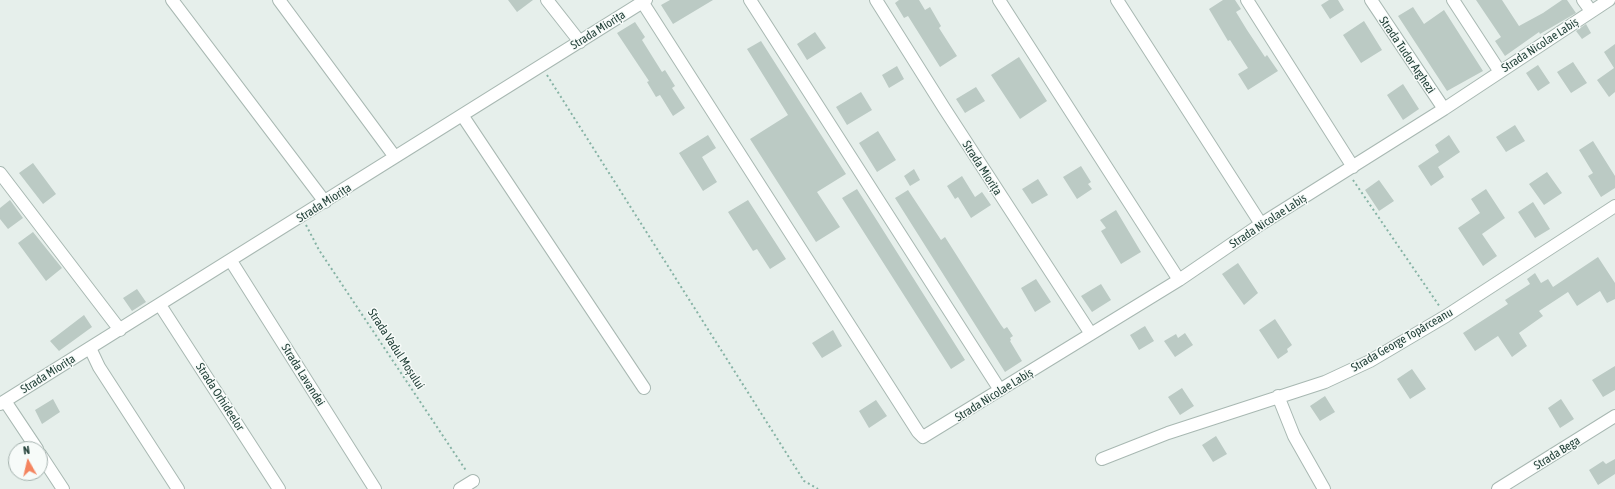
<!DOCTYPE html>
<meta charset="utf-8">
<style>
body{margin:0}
#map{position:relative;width:1615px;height:489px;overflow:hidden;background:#e6efeb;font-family:"Asap Condensed",sans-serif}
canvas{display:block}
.north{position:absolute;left:8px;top:441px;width:40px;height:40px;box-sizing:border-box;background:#f7fbf9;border:1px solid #a3b1ad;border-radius:50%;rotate:352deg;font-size:11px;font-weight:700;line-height:16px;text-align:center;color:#24423a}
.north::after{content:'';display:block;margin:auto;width:14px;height:18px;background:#f4845f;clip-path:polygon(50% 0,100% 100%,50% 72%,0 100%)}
</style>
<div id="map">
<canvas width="1615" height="489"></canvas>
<div class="north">N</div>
</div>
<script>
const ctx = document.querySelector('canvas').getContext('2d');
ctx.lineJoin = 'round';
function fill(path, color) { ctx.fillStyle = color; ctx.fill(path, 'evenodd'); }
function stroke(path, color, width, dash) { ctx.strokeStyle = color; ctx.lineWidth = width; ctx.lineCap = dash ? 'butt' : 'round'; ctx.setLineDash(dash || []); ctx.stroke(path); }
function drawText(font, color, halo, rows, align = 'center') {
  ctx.font = font + ' "Asap Condensed",sans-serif'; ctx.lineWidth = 3; ctx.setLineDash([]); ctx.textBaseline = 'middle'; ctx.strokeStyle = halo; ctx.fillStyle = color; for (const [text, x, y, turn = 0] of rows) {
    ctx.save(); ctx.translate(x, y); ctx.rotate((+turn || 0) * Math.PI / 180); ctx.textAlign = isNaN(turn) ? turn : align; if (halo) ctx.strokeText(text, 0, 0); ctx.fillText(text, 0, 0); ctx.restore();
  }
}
fill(new Path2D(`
 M508,0H533L517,12Z
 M670,0H713L673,24L661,5Z
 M899,0H919L925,10L930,7L941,26L939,28L957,56L940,67L908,16L904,18L895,3Z
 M1223,0H1235L1241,9L1236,12L1247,30L1265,57L1267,55L1278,71L1248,90L1238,74L1248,68L1230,40L1228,41L1209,9Z
 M1329,0H1338L1344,10L1330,19L1321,5Z
 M1476,0H1502L1519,26L1543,13L1562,0H1567L1576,13L1540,34L1539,32L1505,56L1495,41L1501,37Z
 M1413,7L1424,24L1444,10L1483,71L1447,91L1398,16Z
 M1364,21L1382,50L1361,63L1343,35Z
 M635,22L645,37L642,40L662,72L665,70L675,86L672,88L685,108L673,116L660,95L656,97L647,82L649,81L617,33Z
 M1586,24L1591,33L1582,39L1576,31Z
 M815,32L826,48L807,60L797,44Z
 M761,41L846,174L817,192L840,227L816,242L750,139L788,115L747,49Z
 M1615,44V92L1609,97L1597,80L1614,68L1604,52Z
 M1019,57L1047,101L1020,119L991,75Z
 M1573,62L1587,83L1571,93L1557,72Z
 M1538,65L1550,83L1538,91L1526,73Z
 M897,66L904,79L889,88L882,75Z
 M1403,84L1419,109L1403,120L1387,95Z
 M976,87L985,101L965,113L956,99Z
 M861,92L872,110L847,125L836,107Z
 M1515,125L1525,141L1506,152L1496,137Z
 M878,131L896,160L877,172L859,143Z
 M708,135L716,148L702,157L717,182L703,191L679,153Z
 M1449,135L1460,152L1438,167L1444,177L1431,186L1418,166L1439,152L1435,145Z
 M1593,141L1615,176V188L1601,197L1588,176L1593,173L1579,150Z
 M33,163L56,194L43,204L19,173Z
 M1081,166L1091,182L1088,184L1092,189L1077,199L1063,177Z
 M914,169L920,180L910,186L904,176Z
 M1547,172L1562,193L1544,205L1529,184Z
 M962,176L975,197L982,192L991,205L971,218L958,197L955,199L947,186Z
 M1038,179L1048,195L1032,204L1022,189Z
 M1379,180L1394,201L1379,211L1365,190Z
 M857,189L965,360L951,369L842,198Z
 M1486,189L1505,218L1482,234L1497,256L1483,266L1458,228L1480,213L1471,199Z
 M908,190L941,240L945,237L1001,325L1004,329L1007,327L1013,336L1010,338L1011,340L1010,341L1022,361L1005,372L895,198Z
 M10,200L23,218L8,229L0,219V208Z
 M748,200L786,259L770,269L757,249L753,251L728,212Z
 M1533,202L1550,229L1535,238L1518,212Z
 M1116,210L1141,252L1121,264L1101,231L1106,228L1100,220Z
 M33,232L62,268L46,281L18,243Z
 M1598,257L1615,283V299L1607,303L1600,291L1577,306L1568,292L1539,311L1543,316L1519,333L1527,346L1512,357L1498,336L1475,351L1463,333L1508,304L1505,300L1530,284L1527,279L1535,273L1541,283L1548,279L1553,287Z
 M1238,263L1258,293L1244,305L1222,274Z
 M1036,279L1051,302L1035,312L1021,288Z
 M1101,284L1111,300L1092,312L1081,296Z
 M137,289L146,302L132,311L123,298Z
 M84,315L92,327L59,351L50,341Z
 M1275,319L1292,345L1287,349L1288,352L1278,359L1259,330Z
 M1145,326L1154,341L1139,350L1130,335Z
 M833,330L842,346L822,358L812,343Z
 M1185,333L1193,345L1175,357L1164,341L1176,334L1178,338Z
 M1615,366V390L1603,397L1592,380Z
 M1412,369L1426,389L1410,399L1397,379Z
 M1182,388L1194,406L1180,415L1168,397Z
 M1325,396L1335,412L1320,421L1310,406Z
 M53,399L60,412L42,424L35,410Z
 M1561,399L1574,419L1560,428L1548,408Z
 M876,400L887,416L869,428L859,411Z
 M1216,436L1227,454L1213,462L1202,445Z
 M1615,459V474L1598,485L1589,470L1603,461L1606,464Z`), '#bbcac4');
const minor = new Path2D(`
 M172,0L325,202
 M279,0L395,157
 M547,0L580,42
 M641,0L918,432L923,437L1179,280L1261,224L1444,109L1609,0
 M750,0L1000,390
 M876,0L944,108L1091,334
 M999,0L1179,280
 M1117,0L1261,224
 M1247,0L1353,167
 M1371,0L1444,109
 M1453,0L1500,72
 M1583,0L1591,11
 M462,115L644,388
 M0,173L120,330
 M231,261L375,489
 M160,305L279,489
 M90,348L99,367L178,489
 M1278,396L1294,436L1324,489
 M5,401L37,449
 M0,404L646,0
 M40,454L63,489
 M1102,459L1168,433L1325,382L1370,361L1446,316L1615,206
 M460,489L473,481
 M1498,489L1615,416`);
stroke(minor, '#a8b8b2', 14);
stroke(new Path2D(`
 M547,75L804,481L818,489
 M1353,180L1440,307
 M306,225L319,250L467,472`), '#86b3a5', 2, [2, 3]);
stroke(minor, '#fff', 12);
drawText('12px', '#24423a', '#f7fbf9', [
 ["Strada Miorița",598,30,-32],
 ["Strada Nicolae Labiș",1540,45,-33],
 ["Strada Tudor Arghezi",1407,55,56],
 ["Strada Miorița",982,168,57],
 ["Strada Miorița",324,203,-32],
 ["Strada Nicolae Labiș",1268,221,-33],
 ["Strada George Topârceanu",1402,340,-30],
 ["Strada Vadul Moșului",396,349,57],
 ["Strada Miorița",48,374,-32],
 ["Strada Lavandei",303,375,58],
 ["Strada Nicolae Labiș",994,395,-32],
 ["Strada Orhideelor",220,397,57],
 ["Strada Bega",1557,453,-32]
]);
</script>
